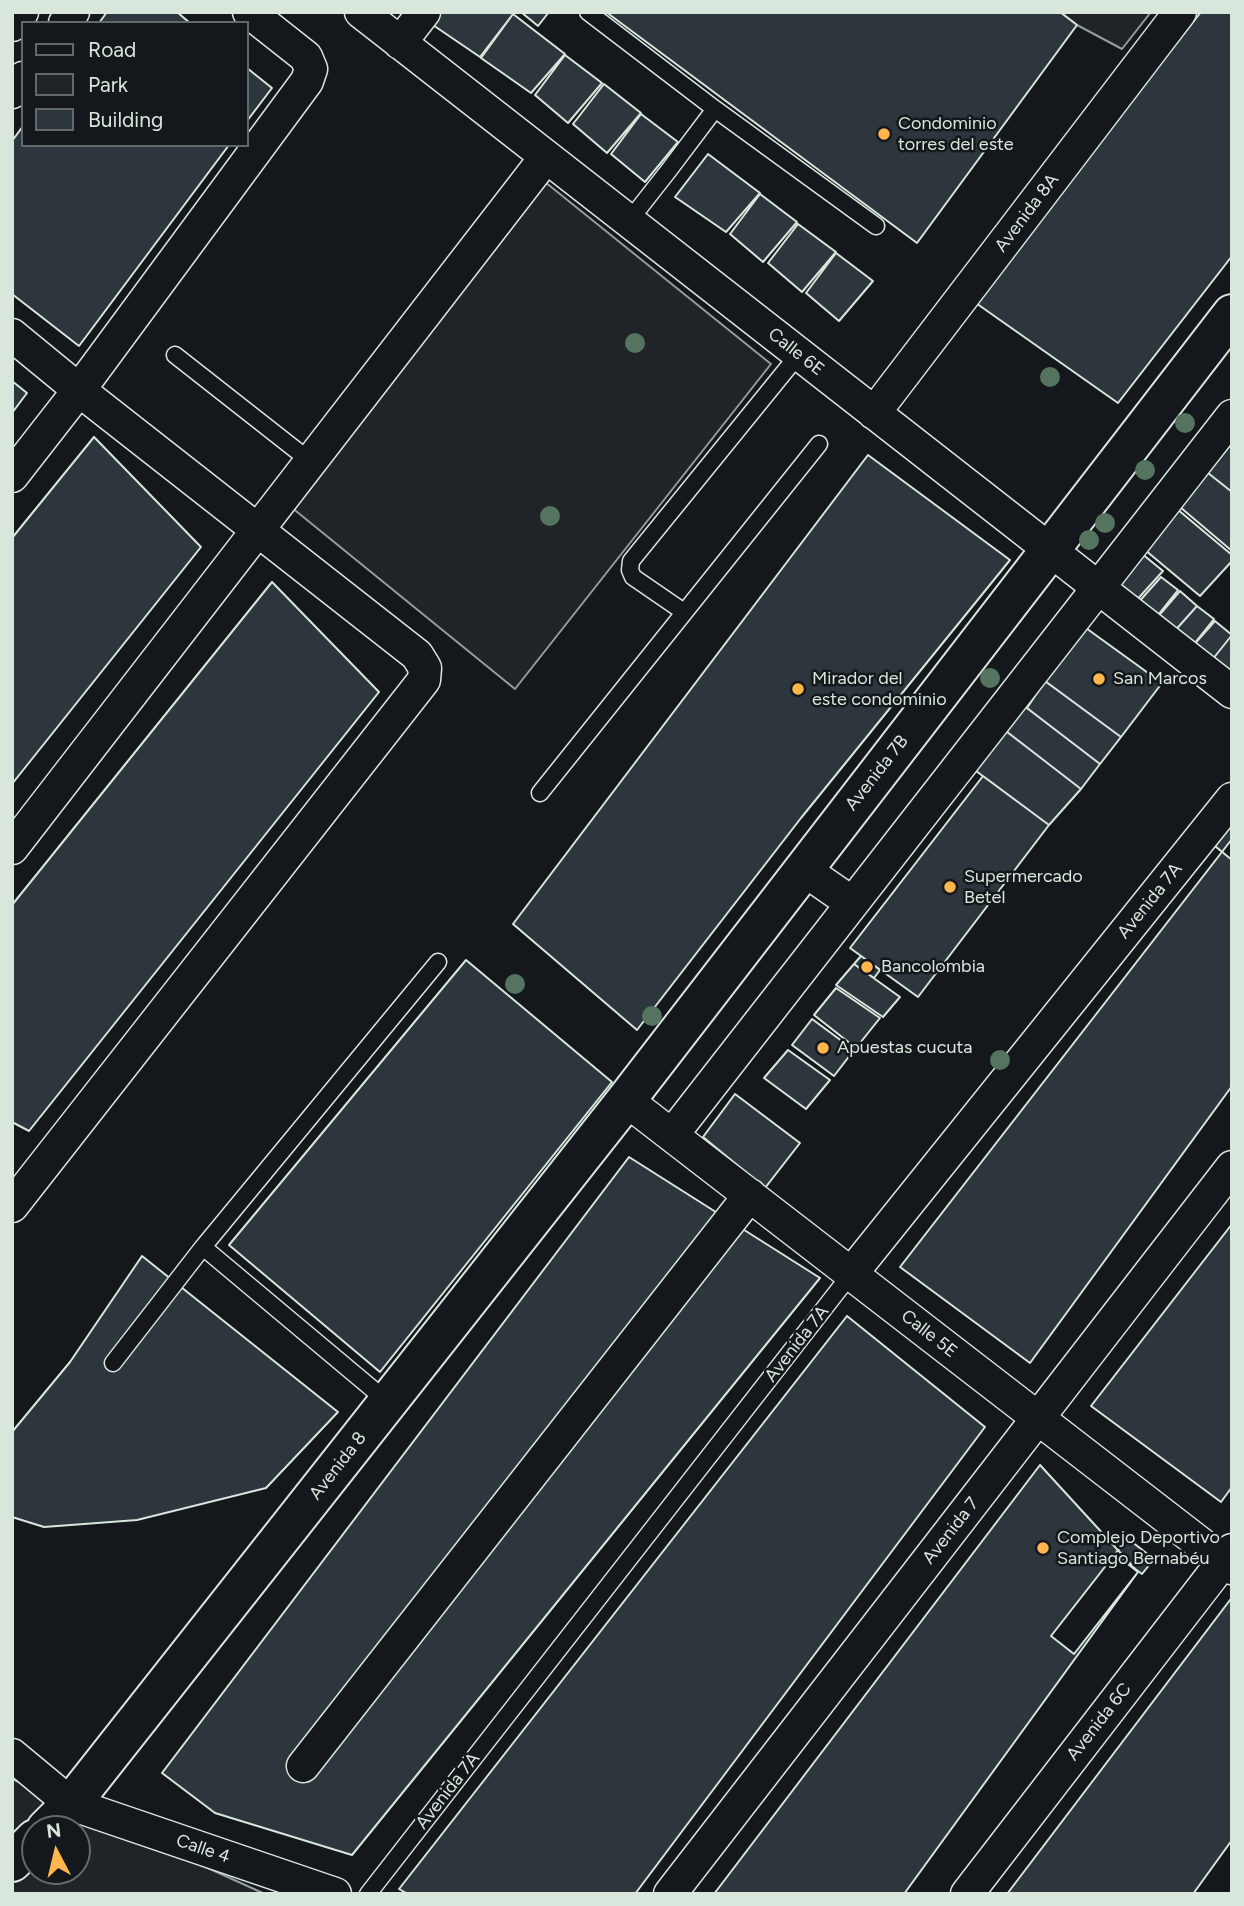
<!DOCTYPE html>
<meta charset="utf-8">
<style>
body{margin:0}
#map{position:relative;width:1244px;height:1906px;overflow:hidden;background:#14181c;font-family:Figtree,sans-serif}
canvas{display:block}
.frame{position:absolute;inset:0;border:14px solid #d8e6dc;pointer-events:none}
.legend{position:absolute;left:21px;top:21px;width:228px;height:126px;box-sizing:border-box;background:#14181c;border:2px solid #626a69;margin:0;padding:9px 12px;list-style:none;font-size:21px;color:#d8e6dc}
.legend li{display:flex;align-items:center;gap:14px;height:35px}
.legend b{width:35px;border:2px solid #626a69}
.north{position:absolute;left:21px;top:1815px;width:70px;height:70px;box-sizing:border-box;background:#14181c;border:2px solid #626a69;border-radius:50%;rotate:353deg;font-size:19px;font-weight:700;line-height:28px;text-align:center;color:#d8e6dc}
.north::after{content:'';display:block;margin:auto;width:24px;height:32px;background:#ffb74d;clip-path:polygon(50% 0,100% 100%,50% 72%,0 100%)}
</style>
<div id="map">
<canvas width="1244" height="1906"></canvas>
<div class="frame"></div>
<ul class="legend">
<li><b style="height:9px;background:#14181c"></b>Road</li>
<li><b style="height:19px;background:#202428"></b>Park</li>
<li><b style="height:19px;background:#2c363c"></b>Building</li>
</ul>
<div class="north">N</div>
</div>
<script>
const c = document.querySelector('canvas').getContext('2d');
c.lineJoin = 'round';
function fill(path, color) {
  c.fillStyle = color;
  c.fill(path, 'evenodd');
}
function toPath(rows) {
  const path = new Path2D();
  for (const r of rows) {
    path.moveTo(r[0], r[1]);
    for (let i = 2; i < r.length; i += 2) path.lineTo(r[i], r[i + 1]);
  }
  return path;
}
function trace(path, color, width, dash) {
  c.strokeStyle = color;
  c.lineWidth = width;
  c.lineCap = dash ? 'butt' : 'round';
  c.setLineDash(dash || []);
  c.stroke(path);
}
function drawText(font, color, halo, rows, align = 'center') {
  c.font = font + ' Figtree,sans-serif';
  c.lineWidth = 5;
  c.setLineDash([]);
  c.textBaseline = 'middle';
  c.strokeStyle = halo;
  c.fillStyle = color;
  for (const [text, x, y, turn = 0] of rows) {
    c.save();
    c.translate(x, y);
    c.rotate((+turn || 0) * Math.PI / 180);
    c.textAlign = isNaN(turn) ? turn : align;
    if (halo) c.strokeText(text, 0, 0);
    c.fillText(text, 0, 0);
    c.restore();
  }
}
const green = toPath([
 [1060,12,1151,12,1122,49,1077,25,1060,12],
 [545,182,771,364,515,689,291,507,545,182],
 [12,1779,265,1894,12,1894,12,1779],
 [35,1829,77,1829,77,1871,35,1871,35,1829]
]);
const building = toPath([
 [107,12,177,12,190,23,99,23,107,12],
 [437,12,510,12,513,14,480,57,430,23,437,12],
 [521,12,549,12,538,26,521,12],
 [606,12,1060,12,1077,25,917,243,606,12],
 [1201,12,1232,12,1232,256,1118,403,973,301,1201,12],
 [513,14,565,54,531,93,481,58,513,14],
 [565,55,602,83,568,123,535,95,565,55],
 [247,68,272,88,247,121,247,68],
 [604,84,641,113,607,153,573,124,604,84],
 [641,114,678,142,645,182,611,154,641,114],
 [23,126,23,145,229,145,79,346,12,294,12,141,23,126],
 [708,154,760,193,726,232,675,197,708,154],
 [760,194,797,222,763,262,730,234,760,194],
 [798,224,836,252,802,292,768,263,798,224],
 [836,253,873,281,839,321,806,293,836,253],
 [12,381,27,393,12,413,12,381],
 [94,437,201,547,12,784,12,538,94,437],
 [1232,443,1232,492,1208,473,1232,443],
 [868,455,1010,560,801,818,637,1030,513,924,868,455],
 [1208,473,1232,492,1232,551,1180,507,1208,473],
 [1177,509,1232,555,1232,561,1200,596,1145,550,1177,509],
 [1141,553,1163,571,1134,603,1113,587,1141,553],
 [1161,577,1178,590,1154,620,1136,605,1161,577],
 [272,582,379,692,29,1131,12,1122,12,905,272,582],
 [1180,591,1197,606,1172,634,1155,620,1180,591],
 [1197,606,1214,619,1190,649,1172,634,1197,606],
 [1215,621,1232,635,1208,665,1190,649,1215,621],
 [1079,623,1162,683,1121,737,1038,676,1079,623],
 [1232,635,1232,683,1208,665,1232,635],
 [1045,681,1121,737,1100,764,1027,708,1045,681],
 [1019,702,1100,764,1081,789,998,725,1019,702],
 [1002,728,1081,789,1049,825,972,768,1002,728],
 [983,776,1049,825,918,997,850,948,983,776],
 [1232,813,1232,860,1210,842,1232,813],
 [1232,839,1232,1086,1030,1363,900,1267,1232,839],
 [861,956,880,970,874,978,854,964,861,956],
 [466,960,612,1082,380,1372,229,1245,466,960],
 [854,964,900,997,883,1017,836,985,854,964],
 [836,988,880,1018,856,1048,814,1015,836,988],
 [812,1019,854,1050,834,1076,792,1045,812,1019],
 [788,1050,830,1080,806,1109,764,1078,788,1050],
 [735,1094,800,1143,765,1188,703,1137,735,1094],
 [629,1157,820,1278,352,1855,215,1813,162,1773,629,1157],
 [1232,1224,1232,1487,1221,1502,1091,1406,1232,1224],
 [142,1256,338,1412,266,1488,137,1520,44,1527,12,1517,12,1432,70,1362,142,1256],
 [847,1316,985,1427,635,1894,408,1894,399,1889,847,1316],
 [1040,1465,1138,1572,904,1894,714,1894,1040,1465],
 [1127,1538,1154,1559,1142,1574,1115,1554,1127,1538],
 [1115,1554,1138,1572,1074,1654,1051,1636,1115,1554],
 [1230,1600,1232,1602,1232,1840,1193,1894,1007,1894,1230,1600]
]);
const service = toPath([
 [588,12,715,109,876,226],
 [629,221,669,170,715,109],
 [175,355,310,461],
 [684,612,633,577,630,570,631,561,799,354],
 [540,793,819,444],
 [203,1247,388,1402],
 [113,1363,203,1247,438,962],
 [368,1894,851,1274]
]);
const minor = toPath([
 [361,12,1232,692],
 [65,23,73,12],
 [12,25,22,12],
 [400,43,424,12],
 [12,92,23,78],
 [12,335,79,390,417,655,425,668,424,680,12,1206],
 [874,413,1180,12],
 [12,476,79,390,307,81,311,69,306,57,249,12],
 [12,848,546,157],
 [803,869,852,903],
 [626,1100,1232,1568],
 [672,1135,1232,416],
 [851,1274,1232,799],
 [12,1755,71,1804,335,1894],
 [303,1766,750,1195],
 [670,1894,1232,1167],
 [967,1894,1232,1550]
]);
const tertiary = toPath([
 [46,1829,71,1804,626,1100,1232,314],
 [12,1862,35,1839]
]);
const trees = [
 [635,343],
 [1050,377],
 [1185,423],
 [1145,470],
 [550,516],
 [1105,523],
 [1089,540],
 [990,678],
 [515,984],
 [652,1016],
 [1000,1060]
];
const markers = [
 [884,134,7,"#ffb74d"],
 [1099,679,7,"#ffb74d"],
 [798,689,7,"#ffb74d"],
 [950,887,7,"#ffb74d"],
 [867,967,7,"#ffb74d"],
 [823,1048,7,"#ffb74d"],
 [1043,1548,7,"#ffb74d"]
];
const poiNames = [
 ["Condominio",898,124],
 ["torres del este",898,145],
 ["Mirador del",812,679],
 ["este condominio",812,700],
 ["San Marcos",1113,679],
 ["Supermercado",964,877],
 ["Betel",964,898],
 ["Bancolombia",881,967],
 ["Apuestas cucuta",837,1048],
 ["Complejo Deportivo",1057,1538],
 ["Santiago Bernabéu",1057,1559]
];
const streetNames = [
 ["Avenida 8A",1027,213,-53],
 ["Calle 6E",796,352,38],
 ["Avenida 7B",877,773,-52],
 ["Avenida 7A",1150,901,-51],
 ["Calle 5E",929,1334,38],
 ["Avenida 7A",797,1344,-52],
 ["Avenida 8",338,1466,-52],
 ["Avenida 7",951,1531,-52],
 ["Avenida 6C",1099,1722,-52],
 ["Avenida 7A",448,1791,-52],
 ["Calle 4",203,1849,19]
];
fill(green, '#202428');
trace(green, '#939e99', 2);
fill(building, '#2c363c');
trace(building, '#d8e6dc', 2);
trace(service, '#d8e6dc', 19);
trace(minor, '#d8e6dc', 35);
trace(tertiary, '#d8e6dc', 42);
trace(service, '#14181c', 16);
trace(minor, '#14181c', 32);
trace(tertiary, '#14181c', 38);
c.fillStyle = '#55745f';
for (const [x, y] of trees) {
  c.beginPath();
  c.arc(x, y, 10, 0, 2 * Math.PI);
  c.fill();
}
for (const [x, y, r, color] of markers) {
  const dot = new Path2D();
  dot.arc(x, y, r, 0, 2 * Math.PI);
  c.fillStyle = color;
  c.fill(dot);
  trace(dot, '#14181c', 2.5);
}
drawText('18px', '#d8e6dc', '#14181c', poiNames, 'left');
drawText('18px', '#d8e6dc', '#14181c', streetNames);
</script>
